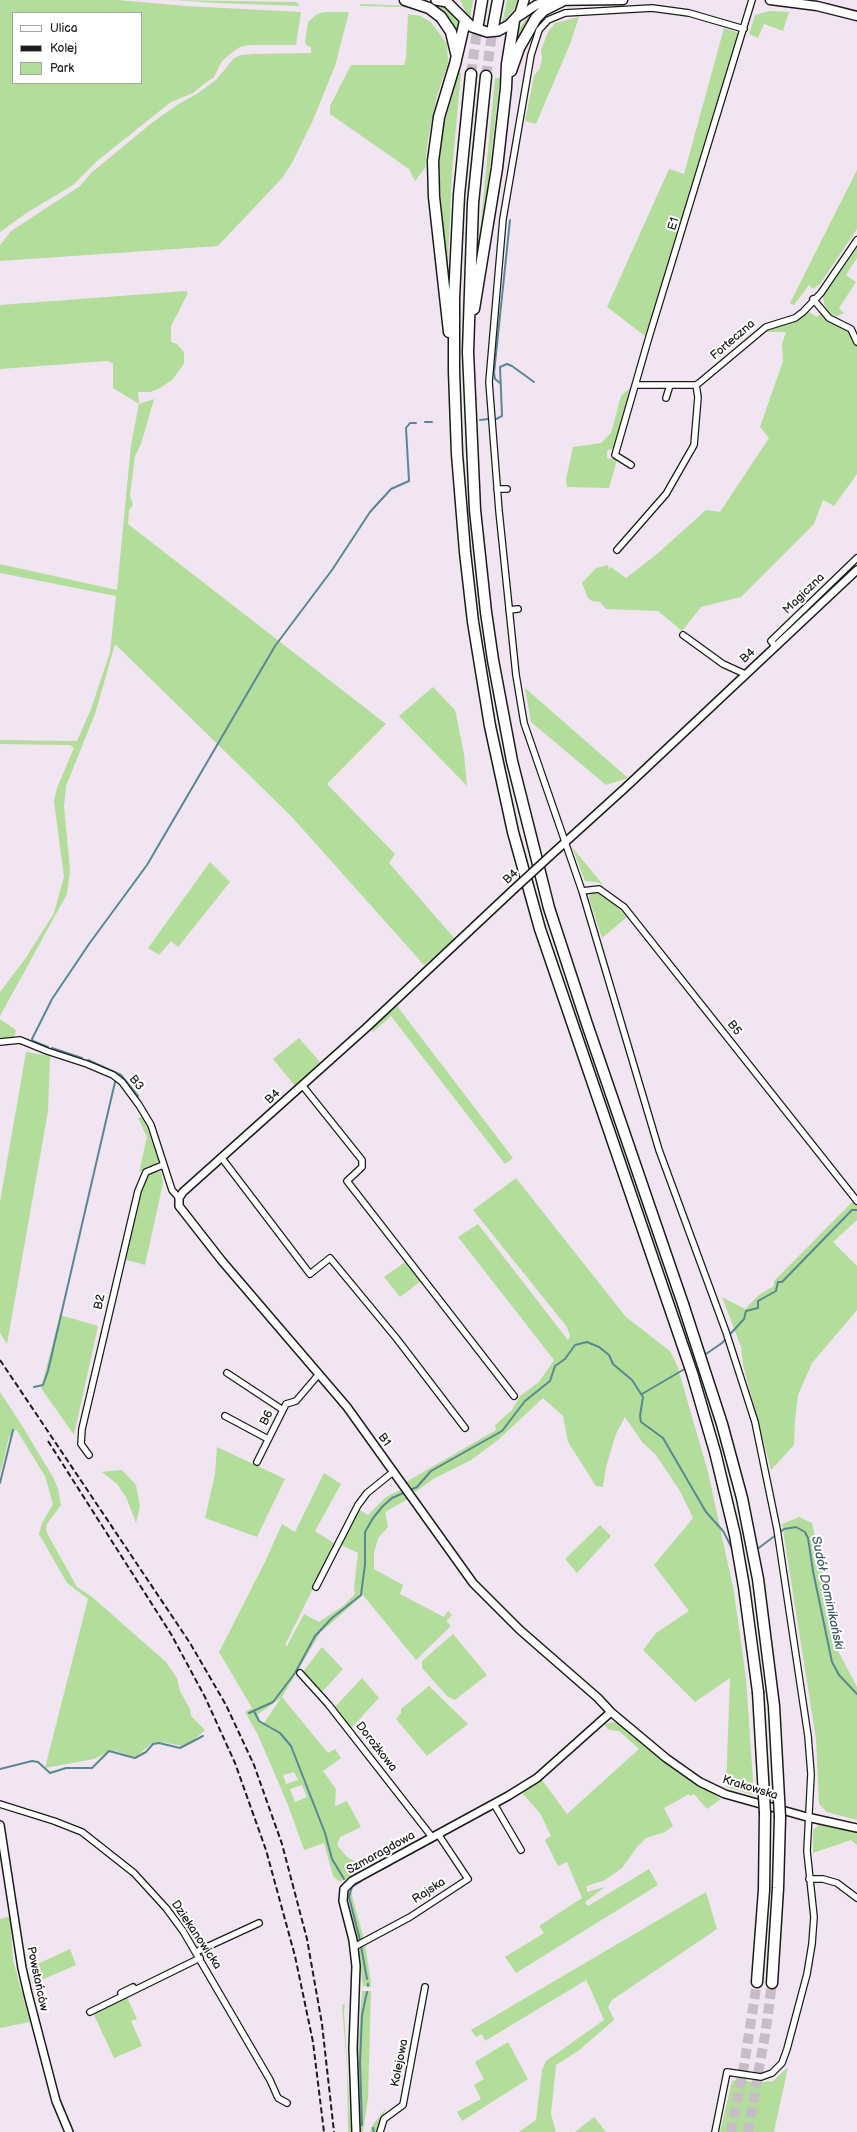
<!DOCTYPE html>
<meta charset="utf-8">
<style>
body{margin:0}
#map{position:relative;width:857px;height:2132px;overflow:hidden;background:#f1e5f1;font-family:"Balsamiq Sans",sans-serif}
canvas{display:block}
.legend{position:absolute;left:12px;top:12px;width:130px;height:72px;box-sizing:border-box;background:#fff;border:1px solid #a4a4a4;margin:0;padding:5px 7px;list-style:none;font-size:12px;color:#1c1c1c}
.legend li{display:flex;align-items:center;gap:8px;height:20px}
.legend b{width:20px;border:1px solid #a4a4a4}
</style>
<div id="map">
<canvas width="857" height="2132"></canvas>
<ul class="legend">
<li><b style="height:5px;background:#fff"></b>Ulica</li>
<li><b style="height:5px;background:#1c1c1c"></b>Kolej</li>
<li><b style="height:11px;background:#b3dd9a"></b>Park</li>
</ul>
</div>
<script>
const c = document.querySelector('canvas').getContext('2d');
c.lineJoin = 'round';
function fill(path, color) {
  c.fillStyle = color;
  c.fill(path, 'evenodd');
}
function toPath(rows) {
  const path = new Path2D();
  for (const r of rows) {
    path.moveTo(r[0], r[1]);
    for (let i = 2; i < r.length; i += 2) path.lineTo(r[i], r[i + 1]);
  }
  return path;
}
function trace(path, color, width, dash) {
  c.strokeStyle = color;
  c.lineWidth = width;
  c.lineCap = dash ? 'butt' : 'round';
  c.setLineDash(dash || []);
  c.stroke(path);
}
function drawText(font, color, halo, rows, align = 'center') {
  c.font = font + ' "Balsamiq Sans",sans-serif';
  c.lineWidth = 4;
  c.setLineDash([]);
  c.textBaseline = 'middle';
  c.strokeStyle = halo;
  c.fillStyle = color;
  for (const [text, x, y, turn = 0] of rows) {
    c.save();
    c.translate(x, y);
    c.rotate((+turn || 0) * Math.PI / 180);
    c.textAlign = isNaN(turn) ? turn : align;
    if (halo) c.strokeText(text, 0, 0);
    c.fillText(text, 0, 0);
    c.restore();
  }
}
const green = toPath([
 [0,0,118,0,186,6,301,12,296,45,250,45,240,47,234,51,222,61,214,77,205,83,193,93,171,102,97,161,73,185,28,212,0,232],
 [13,13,141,13,141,83,13,83],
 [172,0,296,2,300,6,217,3],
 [460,0,473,0,470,19,467,15],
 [507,0,518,0,515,8,502,24],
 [425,3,442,4,454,13,458,23,458,33,455,33],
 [360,4,413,6,433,15,447,32,447,35,433,18,420,10,403,7,360,6],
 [544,4,517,43,514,42,517,31,531,13],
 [769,11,789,12,783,31,764,24,758,38,749,34,755,15],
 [325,12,349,12,335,66,313,120,292,163,283,177,218,246,0,261,0,245,11,231,80,186,91,173,153,122,177,105,197,94,216,80,234,58,241,55,254,54,311,53,311,47,307,46,305,41,308,22,317,14],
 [408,14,420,16,431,22,447,44,448,63,437,96,428,139,425,168,415,181,409,169,330,114,330,106,351,65,404,65,406,58],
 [579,17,570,44,536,124,525,121,534,76,540,68,542,58,541,50,548,32,555,23],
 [724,28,739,33,697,179,645,336,607,307,669,169,684,174],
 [459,72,461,73,452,172,447,285,439,166,441,136],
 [495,78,500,78,484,219,478,252],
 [857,170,857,229,820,284,813,289,809,285,794,305,790,303],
 [857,245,857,258,846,275,856,282,839,308,844,313,837,316,830,314,824,304,823,295],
 [186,291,188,293,171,326,171,342,177,344,184,352,184,364,172,380,160,388,151,392,138,392,139,404,154,399,141,444,135,456,130,495,133,505,129,510,128,524,386,724,327,784,395,854,389,863,455,939,424,965,291,816,115,644,95,714,66,786,64,806,70,870,67,894,0,1016,0,992,25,959,54,913,64,877,54,801,57,788,74,748,70,745,0,744,0,740,77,741,91,709,110,652,116,596,0,573,0,564,117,590,131,445,139,404,113,388,113,363,107,361,0,369,0,305],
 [806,310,817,317,821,313,828,321,848,329,857,346,857,474,834,506,823,500,814,524,741,597,701,607,682,631,658,611,606,609,600,602,592,601,588,598,582,583,596,568,608,565,609,570,611,567,626,578,657,554,706,510,720,512,769,438,760,427,783,361,782,344,786,332,763,332,769,328,790,323,799,319],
 [630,388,615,447,607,451,607,458,617,460,609,488,567,487,566,479,573,447,601,443,611,433,621,396],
 [433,687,455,710,464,754,467,786,399,716],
 [525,688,628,778,606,785,531,722],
 [572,847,604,886,597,882,585,881],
 [210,862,230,882,178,947,171,941,159,955,148,948],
 [594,893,601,894,610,900,627,917,602,938,589,898,590,894],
 [397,1006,513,1158,505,1164,391,1016,373,1032,370,1028],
 [0,1019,16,1030,14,1037,0,1038],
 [299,1038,320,1062,295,1086,273,1059],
 [26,1052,50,1056,48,1111,7,1344,0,1333,0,1202],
 [143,1117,159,1160,154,1165,148,1166,139,1172,147,1137,138,1118],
 [154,1171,161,1172,163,1183,145,1265,123,1259,140,1191,147,1175],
 [516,1178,626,1317,670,1351,677,1365,708,1472,734,1592,746,1678,754,1795,726,1787,730,1678,695,1702,643,1650,656,1633,689,1611,654,1565,693,1518,680,1491,656,1455,643,1443,625,1417,616,1434,606,1467,603,1487,596,1486,568,1442,563,1416,543,1398,498,1440,471,1460,435,1478,415,1492,406,1482,496,1430,495,1425,512,1410,520,1396,539,1382,554,1360,458,1237,478,1224,568,1340,570,1336,567,1327,473,1210],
 [853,1201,857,1204,857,1220,833,1242,857,1266,857,1310,812,1363,798,1395,795,1421,794,1445,771,1470,743,1365,741,1347,722,1297,745,1309,759,1295,774,1286,774,1281],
 [405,1262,421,1281,400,1297,384,1277],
 [60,1315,98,1326,74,1435,41,1388],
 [0,1392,21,1424,54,1479,58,1489,61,1505,47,1524,46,1530,48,1535,77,1587,91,1596,166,1662,177,1678,180,1691,190,1709,191,1716,205,1730,195,1739,183,1746,161,1742,152,1743,137,1756,131,1756,116,1751,106,1753,94,1759,45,1768,88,1599,67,1583,39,1534,42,1523,53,1504,45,1476,16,1429,9,1437,0,1475],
 [217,1447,285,1479,257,1537,205,1518,215,1474],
 [122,1470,136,1485,140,1506,136,1523,126,1497,117,1484,102,1472],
 [324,1473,341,1484,315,1531,335,1544,285,1645,287,1646,304,1614,319,1622,343,1606,355,1594,354,1588,358,1553,339,1544,358,1509,368,1515,386,1497,402,1489,408,1499,385,1512,388,1527,378,1538,374,1553,374,1569,403,1585,400,1594,444,1617,448,1611,452,1615,446,1621,451,1626,416,1660,363,1595,320,1633,282,1697,328,1753,335,1749,341,1758,323,1771,336,1789,335,1806,347,1801,361,1827,340,1837,337,1845,347,1857,365,1867,340,1882,333,1876,324,1843,304,1850,288,1805,258,1735,245,1712,252,1708,219,1652,265,1562,282,1524,295,1532],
 [281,1698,264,1723,261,1722,257,1715],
 [294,1772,298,1780,286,1784,283,1775],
 [302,1785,307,1797,295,1802,290,1789],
 [799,1517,812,1523,838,1651,857,1687,857,1820,827,1812,819,1804,816,1739,782,1524],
 [600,1525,611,1536,577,1573,565,1559],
 [453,1634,487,1675,455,1700,448,1697,422,1668,422,1661],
 [322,1647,343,1669,322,1692,303,1672],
 [362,1678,379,1698,351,1728,334,1708],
 [429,1686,468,1724,427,1756,396,1719,401,1713,401,1709],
 [613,1722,622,1725,671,1766,721,1799,707,1809,694,1794,690,1796,689,1794,664,1808,673,1826,665,1832,646,1838,637,1847,622,1868,605,1880,587,1886,587,1892,605,1887,585,1902,588,1906,649,1869,658,1885,516,1973,505,1957,544,1933,539,1926,582,1898,567,1862,558,1866,545,1840,551,1836,540,1813,522,1793,542,1780,567,1814,639,1749,619,1731,609,1730,604,1724],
 [819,1825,857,1832,857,1845,851,1840,813,1853,813,1830],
 [349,1892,351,1892,364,1939,358,1941,349,1902],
 [706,1892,717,1929,612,2000,608,2007,614,2020,578,2051,556,2065,551,2114,556,2132,519,2132,536,2120,542,2070,546,2061,604,2020,591,1990,586,1980,485,2041,482,2034,476,2037,471,2030],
 [10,1916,13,1960,30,2022,0,2028,0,1919],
 [365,1944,371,1983,371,1987,363,1986,358,1948],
 [70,1949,76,1965,32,1984,31,1967],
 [362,1991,371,1991,368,2099,363,2132,360,2132,358,2050],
 [127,1997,137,2019,131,2021,142,2046,114,2058,93,2013],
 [345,2004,344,2011,351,2132,348,2132,347,2068,342,2005],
 [508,2042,528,2079,462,2121,457,2112,481,2099,474,2085,484,2079,475,2062],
 [788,2067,774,2132,720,2132,732,2081,739,2079,754,2083,773,2081],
 [386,2108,377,2132,370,2132,372,2126],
 [594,2117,606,2132,575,2132]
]);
const stream = toPath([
 [500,383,495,379,494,373,510,220],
 [496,419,502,416,500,367,507,364,512,366,534,382],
 [480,420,488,419],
 [425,422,432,422],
 [48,1047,33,1041,32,1039,52,999,89,944,147,865,275,646,332,570,370,512,391,489,409,481,406,428,410,423,416,423],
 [52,1048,82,1058],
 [88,1060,121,1075,138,1096],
 [703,1356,722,1343,744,1319,746,1311,758,1308,758,1301,776,1291,778,1282,782,1282,852,1210,857,1210],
 [34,1387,43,1385,48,1371,115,1082],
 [642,1394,688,1367],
 [0,1483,13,1430],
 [756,1550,784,1529,796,1527,805,1532,808,1538,813,1571,832,1662,839,1675,857,1694],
 [254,1711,259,1721,280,1733,291,1746,325,1833,332,1859,344,1879],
 [249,1713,273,1702,295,1673,315,1636,332,1618,361,1595,365,1564,365,1532,373,1518,383,1506,392,1498,417,1487,431,1471,502,1431,525,1401,550,1381,555,1366,565,1359,575,1345,587,1342,599,1347,609,1355,613,1364,632,1380,643,1397,640,1416,641,1422,663,1438,706,1512,723,1531,733,1550],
 [0,1769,32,1761,38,1762,50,1773,66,1768,92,1768,109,1751,135,1758,146,1752,153,1744,159,1743,180,1748,203,1736],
 [429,1844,438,1839],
 [417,1850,425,1846],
 [396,1861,414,1852],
 [378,1871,390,1865],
 [367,1877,374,1873],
 [360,1940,349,1897,352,1887,361,1881],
 [361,1946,367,1979],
 [368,1986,368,1984],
 [362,2125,360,2062,362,2015,367,1992],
 [373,2128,374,2132]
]);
const motorwayTunnel = toPath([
 [471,74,478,24],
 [486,76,493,27],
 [731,2132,744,2066,757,1982],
 [748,2132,766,2029,772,1983]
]);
const minor = toPath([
 [813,299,829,318,851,329,857,342],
 [636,385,696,385,699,383,766,327,795,318,803,312,821,293,857,240],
 [666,398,670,385],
 [631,465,615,455,649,337,752,0],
 [497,489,507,489],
 [617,550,666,494,694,445,698,397,696,385],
 [509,610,518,609],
 [683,635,723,664,745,674],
 [775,646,771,641,857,558],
 [582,891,599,889,624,907,857,1201],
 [0,1042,20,1040,47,1051,87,1064,113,1075,122,1082,139,1105,151,1125,172,1190,179,1198],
 [302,1085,362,1160,362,1167,347,1181,514,1396],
 [221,1157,310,1274,330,1258,397,1339,465,1428],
 [227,1373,283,1410],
 [225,1416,268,1439],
 [89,1455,81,1444,82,1429,138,1191,146,1172,163,1165],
 [257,1462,286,1404,296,1401,319,1374],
 [316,1587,358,1505,367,1493,393,1472],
 [300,1673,328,1704,432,1837],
 [0,1804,54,1821,82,1832,134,1873,166,1908,183,1931,270,2080,278,2098,287,2103],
 [494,1804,521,1850],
 [809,1879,823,1879,837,1883,857,1898],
 [354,1947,410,1917,468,1879,438,1834],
 [196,1952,259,1923],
 [121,1993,133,1987],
 [90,2012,200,1958],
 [380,2132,384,2119,403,2105,425,1987],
 [715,2132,727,2072,761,2077,772,2073,782,2063,787,2049,807,1974,812,1944,814,1917,807,1851,811,1774,808,1736,777,1529,755,1422,726,1332,659,1150,582,891,524,723,516,675,499,511,489,382,503,219,531,55,539,30,548,20,565,13,652,8,689,13,744,29]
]);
const tertiary = toPath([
 [550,856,625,788,857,570],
 [513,890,366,1028,183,1192,179,1198,179,1206,222,1261,347,1407,473,1583,520,1630,598,1698,611,1712,666,1758,700,1782,725,1794,807,1817,857,1828],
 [0,1825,22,1968,28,1994,56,2101,69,2132],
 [356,2132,353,2048,356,1966,353,1940,343,1901,344,1889,352,1881,508,1796,537,1778,611,1712]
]);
const secondary = toPath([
 [770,0,817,6,857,16],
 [518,17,536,5,547,1,623,0]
]);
const primary = toPath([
 [436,0,447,2,472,27,487,32,498,31,509,25,520,13,524,0]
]);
const motorway = toPath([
 [405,0,429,8,441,17,451,32,456,53],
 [478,24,482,0],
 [493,27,498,0],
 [511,71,519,48,536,18,544,10,562,1],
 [471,74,459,195,454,298,454,371,457,454,465,552,473,622,490,726,513,832,540,929,692,1373,715,1452,735,1535,744,1587,758,1692],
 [486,76,473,203,468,352,475,510,486,612,493,660,512,761,549,908,587,1024,683,1304],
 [474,309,497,168,506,88,507,64,514,21],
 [449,332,434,197,433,161,439,117,455,64,465,21],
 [757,1982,764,1890,765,1813],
 [772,1983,778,1888,780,1817]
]);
const rail = toPath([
 [0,1360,190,1643,226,1705,254,1765,282,1844,307,1939,322,2024,334,2132],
 [48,1441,171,1634,205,1697,235,1763,266,1850,295,1956,313,2042,324,2132]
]);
const tertiaryBridge = toPath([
 [513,890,550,856]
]);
const motorwayBridge = toPath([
 [683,1304,722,1424,742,1498,758,1579,774,1706,780,1817],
 [758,1692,765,1813]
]);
const streetNames = [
 ["E1",674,224,-73],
 ["Forteczna",733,340,-41],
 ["Magiczna",804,594,-44],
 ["B4",748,656,-43],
 ["B4",511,877,-43],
 ["B5",734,1028,52],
 ["B3",136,1083,51],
 ["B4",273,1097,-43],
 ["B2",100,1302,-77],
 ["B6",267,1418,-63],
 ["B1",384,1440,54],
 ["Dorożkowa",376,1747,52],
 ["Krakowska",750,1788,17],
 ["Szmaragdowa",381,1853,-29],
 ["Rajska",429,1891,-33],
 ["Dziekanowicka",196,1935,56],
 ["Powstańców",37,1979,78],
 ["Kolejowa",400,2063,-79]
];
const waterNames = [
 ["Sudół Dominikański",827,1593,78]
];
fill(green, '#b3dd9a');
trace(stream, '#598892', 2);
trace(motorwayTunnel, '#c6bdc6', 10, [10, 5]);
trace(minor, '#1c1c1c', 8);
trace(tertiary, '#1c1c1c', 10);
trace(secondary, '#1c1c1c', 11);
trace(primary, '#1c1c1c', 12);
trace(motorway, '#1c1c1c', 13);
trace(minor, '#fff', 5.5);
trace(tertiary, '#fff', 7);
trace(secondary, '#fff', 8);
trace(primary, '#fff', 9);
trace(motorway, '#fff', 10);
trace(rail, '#1c1c1c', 2, [6, 3]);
trace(tertiaryBridge, '#1c1c1c', 10, []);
trace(motorwayBridge, '#1c1c1c', 13, []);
trace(tertiaryBridge, '#fff', 7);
trace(motorwayBridge, '#fff', 10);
drawText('12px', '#1c1c1c', '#fff', streetNames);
drawText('italic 13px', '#405b61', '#fff', waterNames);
</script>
